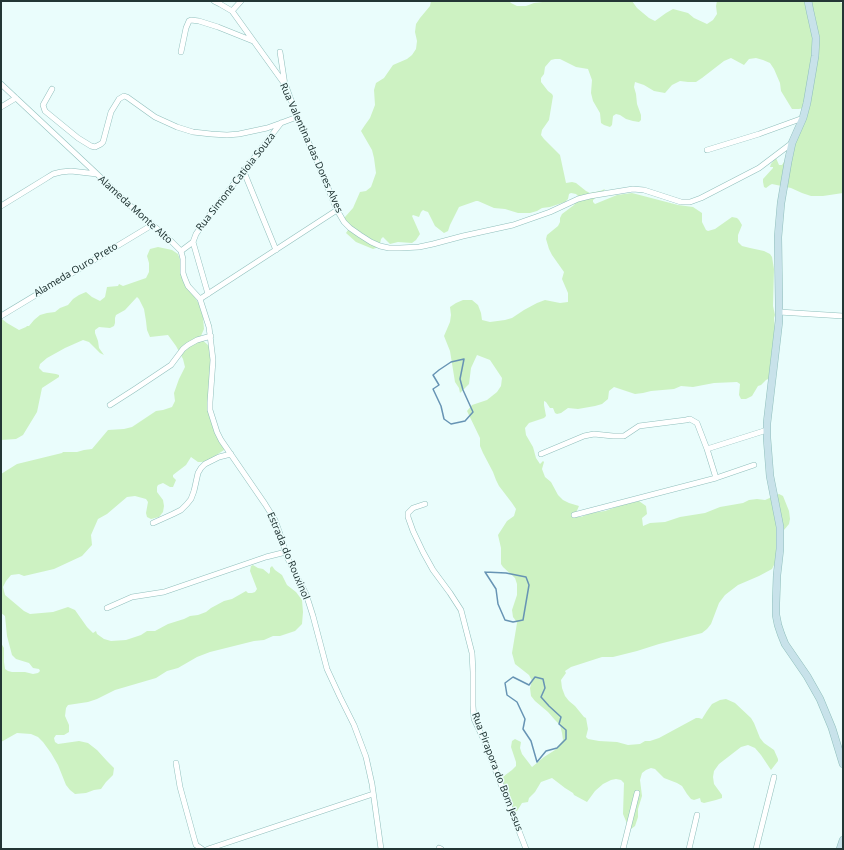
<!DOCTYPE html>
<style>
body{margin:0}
#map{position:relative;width:844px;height:850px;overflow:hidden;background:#eafdfc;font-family:"Noto Sans",sans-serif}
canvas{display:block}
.frame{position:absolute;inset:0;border:2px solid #233635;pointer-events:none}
</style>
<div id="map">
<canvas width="844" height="850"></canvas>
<div class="frame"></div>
</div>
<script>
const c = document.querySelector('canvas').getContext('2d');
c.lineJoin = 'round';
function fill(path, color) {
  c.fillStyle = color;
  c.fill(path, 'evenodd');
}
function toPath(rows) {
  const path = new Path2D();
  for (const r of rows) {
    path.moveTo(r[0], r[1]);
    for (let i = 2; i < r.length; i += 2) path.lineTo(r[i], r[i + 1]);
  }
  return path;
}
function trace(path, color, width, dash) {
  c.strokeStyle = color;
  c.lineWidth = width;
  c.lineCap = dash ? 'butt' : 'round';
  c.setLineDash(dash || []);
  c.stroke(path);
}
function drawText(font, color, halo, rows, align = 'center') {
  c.font = font + ' "Noto Sans",sans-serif';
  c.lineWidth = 3;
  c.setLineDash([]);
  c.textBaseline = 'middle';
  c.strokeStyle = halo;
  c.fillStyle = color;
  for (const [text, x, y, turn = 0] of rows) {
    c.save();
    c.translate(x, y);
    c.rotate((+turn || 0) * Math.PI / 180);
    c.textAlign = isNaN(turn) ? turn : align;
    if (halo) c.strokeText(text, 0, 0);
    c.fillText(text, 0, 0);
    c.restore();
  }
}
const green = toPath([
 [431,1,509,1,511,3,517,6,526,6,534,3,551,1,632,1,637,8,649,18,655,21,666,13,673,9,688,13,694,18,707,24,713,20,717,14,716,6,717,1,838,1,843,4,843,193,823,196,811,196,802,193,791,188,772,184,770,185,766,188,764,187,763,182,763,179,773,168,773,167,770,167,771,164,776,158,779,165,782,165,794,146,803,108,799,109,792,109,781,91,780,83,774,69,770,63,763,60,756,58,749,59,744,65,731,58,724,61,702,78,696,82,688,82,680,81,672,85,665,93,654,91,644,85,635,82,634,87,636,94,637,104,641,115,641,120,639,122,633,121,626,119,620,115,616,114,613,116,612,125,610,127,604,125,601,123,600,113,593,101,591,93,592,80,588,69,576,67,560,59,555,59,551,60,545,67,544,74,541,78,541,82,548,91,552,94,553,96,549,120,542,130,541,135,544,139,560,155,566,183,572,182,576,183,586,191,590,193,600,191,605,189,603,192,593,200,593,202,595,204,617,195,632,193,678,205,693,207,702,213,702,222,706,230,708,231,715,229,732,217,737,218,739,220,742,225,738,235,738,242,742,246,750,248,764,251,770,254,772,257,774,269,773,306,775,315,774,318,776,341,771,355,773,357,770,363,772,369,772,377,766,380,761,385,758,386,752,396,746,399,741,399,739,395,740,384,737,382,714,383,693,387,681,386,674,389,651,391,643,393,635,394,614,387,609,391,608,399,602,404,595,406,578,409,568,408,561,413,557,414,555,413,553,408,550,408,546,402,544,401,544,405,546,416,544,418,529,423,525,428,526,435,533,447,536,458,540,464,543,461,544,462,542,469,545,477,551,482,558,495,563,500,569,503,579,506,575,515,576,517,581,517,591,513,605,511,622,505,639,501,646,506,647,514,642,518,643,526,650,523,665,522,680,517,705,513,720,507,743,503,749,500,757,499,765,500,779,494,783,496,789,511,790,519,789,524,784,530,780,528,777,537,776,560,774,565,772,569,759,576,738,585,725,595,719,603,711,624,707,629,702,633,659,644,637,651,613,657,602,657,571,667,565,671,566,673,561,680,562,688,565,696,569,701,575,706,584,717,586,718,588,729,586,737,588,739,599,741,617,742,628,745,640,744,645,741,650,741,659,738,696,718,699,718,702,719,707,711,712,704,720,700,726,699,735,703,751,718,754,723,760,738,764,743,774,750,778,759,778,761,771,770,761,755,755,748,748,745,741,747,719,764,714,771,713,777,714,784,722,795,722,798,716,800,704,803,701,802,700,798,694,800,691,799,687,794,682,786,677,783,664,778,655,769,651,768,646,770,642,773,640,780,642,796,638,809,638,817,635,826,631,829,628,826,623,814,624,783,621,780,616,779,611,780,603,784,595,791,587,802,574,795,573,793,565,788,552,778,541,782,535,792,529,798,528,802,522,803,517,811,511,812,500,779,512,770,516,766,516,762,511,747,512,741,515,739,521,742,520,748,522,754,532,767,544,757,555,750,563,740,562,733,560,725,555,720,548,712,535,701,531,696,530,688,532,681,529,675,515,664,512,653,517,623,516,621,513,617,512,610,517,595,517,584,515,578,503,567,501,564,501,548,498,535,507,521,514,516,516,509,512,503,499,486,496,480,493,472,483,453,480,446,480,438,467,411,472,405,487,400,497,392,501,386,502,378,490,360,477,355,471,368,469,384,460,393,459,388,455,382,450,351,444,336,450,322,451,315,450,307,456,303,463,300,472,300,478,305,481,313,482,320,490,322,505,320,512,318,524,310,537,303,545,300,560,303,568,302,568,293,562,279,564,272,552,255,549,249,546,239,547,235,558,226,560,222,560,218,562,214,574,205,577,201,578,196,576,194,571,193,569,194,568,199,565,202,550,207,542,208,537,211,530,213,518,213,505,209,494,208,478,201,476,201,459,207,450,225,448,231,444,233,435,226,428,212,425,211,423,210,421,212,419,217,413,215,412,216,420,234,416,240,412,243,398,242,390,244,383,237,381,239,380,244,376,248,373,249,356,242,346,233,348,230,345,220,345,217,353,208,360,192,366,191,371,187,376,173,374,158,372,150,361,131,365,125,370,118,375,105,374,90,376,83,384,78,393,65,407,59,412,55,416,49,417,41,415,32,416,24,420,18,430,6],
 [158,247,172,250,178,254,191,291,199,304,203,317,204,329,200,338,208,345,211,350,212,355,210,407,224,445,224,450,209,460,202,462,198,462,191,457,186,465,173,475,173,477,176,480,173,487,170,487,163,483,158,485,157,487,157,492,163,500,164,506,163,512,159,517,151,519,147,517,146,513,148,502,146,499,135,496,127,497,107,514,98,519,91,535,92,545,82,556,54,569,24,576,19,574,11,575,6,581,3,587,5,595,24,611,30,614,53,612,68,607,75,610,87,627,93,633,96,631,97,634,104,639,111,641,126,640,141,635,147,631,155,631,168,624,184,619,190,616,198,615,206,612,211,608,224,601,232,599,246,591,248,593,252,593,255,592,257,589,250,571,251,566,253,565,258,568,263,569,269,574,270,572,270,568,272,566,275,570,282,575,287,585,296,592,302,600,303,612,302,624,295,631,280,636,273,636,264,640,254,641,210,652,197,657,178,668,167,671,156,678,115,690,97,699,88,702,68,705,66,708,65,716,69,725,69,732,64,735,56,735,54,738,55,742,58,744,79,741,88,743,97,750,107,761,114,768,113,775,106,782,101,789,94,790,86,793,75,794,70,790,66,785,58,765,51,753,43,742,38,737,31,734,17,733,1,742,1,643,4,648,4,662,5,669,8,671,12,672,25,672,33,674,38,673,40,671,39,669,33,668,29,663,16,659,12,655,7,636,5,616,1,613,1,474,17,464,62,453,63,452,77,452,84,450,92,449,108,430,124,429,132,427,156,411,163,410,172,407,175,401,174,393,179,379,185,367,183,359,176,346,168,335,150,337,147,330,146,321,144,309,139,299,137,297,125,310,116,315,115,318,115,323,114,326,110,328,99,327,95,330,95,333,98,341,99,348,104,355,100,353,89,342,83,340,65,348,47,358,40,364,39,368,43,372,56,374,59,375,59,377,42,388,37,412,23,435,16,439,1,440,1,320,2,319,7,323,19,330,26,327,27,326,29,326,34,320,40,315,47,313,55,312,60,308,68,305,73,299,79,295,86,292,92,297,100,301,105,297,107,287,118,286,119,284,123,286,146,278,149,272,149,263,147,256,150,249]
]);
const stream = toPath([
 [464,359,460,379,463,390,473,412,465,421,451,424,444,419,441,406,433,389,439,385,433,375,439,370,451,362,464,359],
 [485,572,506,573,526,577,529,585,523,620,513,622,505,620,498,604,496,589,485,572],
 [513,677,529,685,535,677,543,679,545,688,541,697,549,706,561,717,559,724,566,730,566,739,557,748,546,751,537,762,531,741,523,729,525,719,517,702,507,695,505,683,513,677]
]);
const street = toPath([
 [214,1,220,4,232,11,286,86,297,117,317,161,337,210,344,222,350,228,360,235,371,242,380,246,389,248,400,248,419,247,433,244,463,236,513,225,550,212,578,199,590,196,633,189,644,190,681,202,690,202,701,198,759,168,792,143],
 [232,11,241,1],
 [181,52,186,28,189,21,191,20,199,21,218,27,253,41],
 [280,52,285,85],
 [1,84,96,173],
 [52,89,43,105,45,111,78,138,91,146,95,147,101,144,103,142,111,112,119,99,124,96,127,97,155,117,177,127,193,132,211,134,227,135,239,134,267,128,281,123,297,117],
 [1,107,16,98],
 [707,150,759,134,803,118],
 [244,172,276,250],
 [1,206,45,179,53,174,61,172,71,171,97,174,127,203,170,240,181,251,183,259,183,273,185,279,188,286,200,299,209,327,213,360,210,402,210,410,217,432,221,440,265,504,275,520,280,534,287,557,306,594,313,616,327,669,340,697,354,725,366,757,372,784,381,849],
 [181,251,193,242],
 [208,294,193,242,196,234,208,217,281,123],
 [200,299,337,210],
 [779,312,843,316],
 [1,316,152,225],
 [110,405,135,389,171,365,183,349,188,345,197,340,211,336],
 [707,449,716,478,754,465],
 [541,454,584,436,594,434,613,436,624,436,639,426,686,420,690,419,697,423,707,449,767,430],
 [425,504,413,508,408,513,408,517,413,531,423,552,433,570,450,593,461,610,472,653,473,672,473,706,474,719,483,738,526,849],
 [574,515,716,478],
 [153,523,173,514,181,510,187,504,191,499,194,491,198,473,201,468,205,464,219,457,231,454],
 [107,608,132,597,164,592,266,557,286,552],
 [176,763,180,787,194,838,196,845,202,849],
 [439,848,441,849],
 [208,849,373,794],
 [623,849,637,793],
 [689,849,697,815],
 [756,849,774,777]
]);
const secondary = toPath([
 [808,1,810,11,816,38,815,56,807,103,803,118,792,143,788,162,781,203,778,237,779,302,779,321,767,423,767,438,770,476,780,527,780,549,777,575,776,603,776,615,778,625,781,634,785,644,807,676,820,699,832,728,843,764],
 [840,849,843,840]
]);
const streetNames = [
 ["Rua Valentina das Dores Alves",311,148,66],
 ["Rua Simone Catioia Souza",236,182,-52],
 ["Alameda Monte Alto",135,210,42],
 ["Alameda Ouro Preto",76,270,-31],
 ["Estrada do Rouxinol",288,556,67],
 ["Rua Pirapora do Bom Jesus",497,772,69]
];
fill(green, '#cdf2c2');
trace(stream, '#6794b4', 1.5);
trace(street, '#90bfbc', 6);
trace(secondary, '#90bfbc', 8);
trace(street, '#fff', 5);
trace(secondary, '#c8e2ea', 7);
drawText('10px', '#233635', '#eafdfc', streetNames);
</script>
